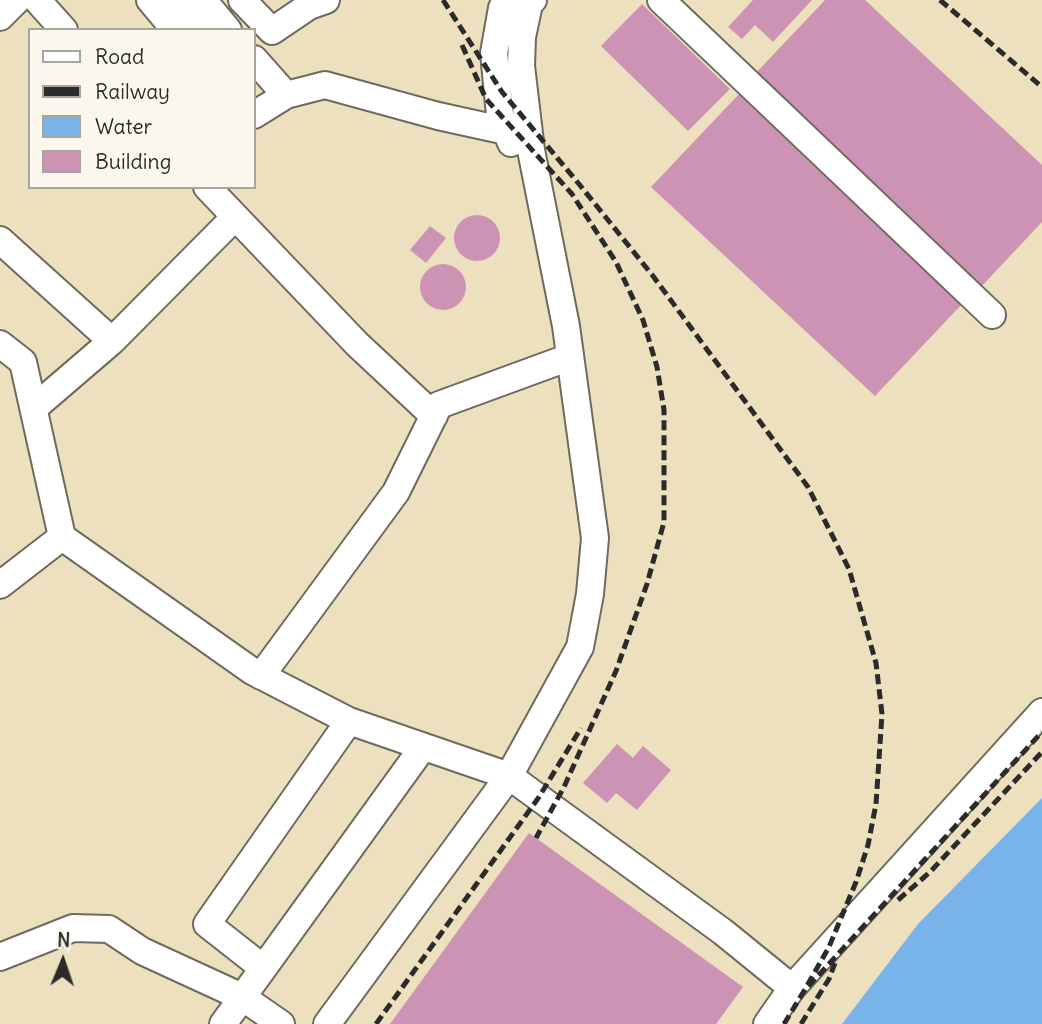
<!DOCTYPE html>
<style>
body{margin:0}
#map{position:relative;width:1042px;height:1024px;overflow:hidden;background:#ede0be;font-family:Delius,sans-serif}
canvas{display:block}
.legend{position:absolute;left:28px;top:28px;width:228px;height:161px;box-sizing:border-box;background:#fbf7ec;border:2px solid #a8a59f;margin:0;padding:9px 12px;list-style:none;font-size:21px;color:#2b2b2b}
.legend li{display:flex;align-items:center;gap:14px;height:35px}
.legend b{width:35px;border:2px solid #a8a59f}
.north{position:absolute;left:28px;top:926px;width:70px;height:70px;-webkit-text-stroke:5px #fbf7ec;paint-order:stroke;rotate:2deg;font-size:19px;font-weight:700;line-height:28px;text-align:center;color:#2b2b2b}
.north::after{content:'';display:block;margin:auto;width:24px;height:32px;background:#2b2b2b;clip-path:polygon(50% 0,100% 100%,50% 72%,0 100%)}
</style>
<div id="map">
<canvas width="1042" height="1024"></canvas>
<ul class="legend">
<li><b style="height:9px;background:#fff"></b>Road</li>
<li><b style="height:9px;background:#2b2b2b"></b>Railway</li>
<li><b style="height:19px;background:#78b3e9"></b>Water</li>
<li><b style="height:19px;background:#cc93b5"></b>Building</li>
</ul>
<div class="north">N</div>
</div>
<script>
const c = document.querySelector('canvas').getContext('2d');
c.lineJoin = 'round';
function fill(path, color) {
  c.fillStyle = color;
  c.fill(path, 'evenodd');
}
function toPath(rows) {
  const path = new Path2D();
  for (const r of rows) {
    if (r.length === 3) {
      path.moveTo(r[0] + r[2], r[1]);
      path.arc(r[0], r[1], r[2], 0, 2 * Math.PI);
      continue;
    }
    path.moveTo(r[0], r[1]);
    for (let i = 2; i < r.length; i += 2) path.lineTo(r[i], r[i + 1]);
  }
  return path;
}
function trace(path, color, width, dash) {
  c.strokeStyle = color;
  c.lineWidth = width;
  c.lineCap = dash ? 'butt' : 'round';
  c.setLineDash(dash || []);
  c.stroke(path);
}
const water = toPath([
 [1042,798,1042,1024,842,1024,918,924]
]);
const building = toPath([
 [753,0,812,0,773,42,755,25,742,39,728,27],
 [825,0,865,0,1042,165,1042,222,980,288,753,76],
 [642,4,730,89,688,131,601,46],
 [740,93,964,302,875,396,651,187],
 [477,238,23],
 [430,226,446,238,426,263,410,250],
 [443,287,23],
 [617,744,633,758,643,746,671,770,637,810,616,793,607,803,583,783],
 [529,833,743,987,716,1024,390,1024]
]);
const minor = toPath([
 [37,0,64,30],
 [150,0,175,30],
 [178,0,203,30],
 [203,0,228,30],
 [242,0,272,31,309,6,326,0],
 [507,0,502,8,494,53,500,115,511,143],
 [661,0,992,315],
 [0,17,17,0],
 [254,59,286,95],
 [254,115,286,95,325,85,438,116,529,136],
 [207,187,357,344,434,416],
 [0,240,112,341],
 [0,344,23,362,62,537,252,671,349,721,509,776,723,932,792,988,1042,712],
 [34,408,112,341,234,218],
 [0,585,62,537],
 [261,676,396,492,439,405,570,357],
 [0,957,73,928,109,929,142,951,242,997,281,1024],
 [263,968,207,924,349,721],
 [223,1024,423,747],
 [327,1024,509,776,580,647,590,594,595,538,566,326,531,150,521,66,522,37,529,4,533,0],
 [767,1024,792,988]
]);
const rail = toPath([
 [443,0,502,92,579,184,653,276,808,487,849,569,876,663,882,714,876,804,868,845,856,882,829,947,804,991],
 [940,0,1042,87],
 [462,45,486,99,572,194,616,262,643,320,657,367,664,410,664,522,647,584,616,671,564,787,536,838],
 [898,900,930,872,1042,752],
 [376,1024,539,797,581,728],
 [784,1024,804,991,1042,732],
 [801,1024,829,979,835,963]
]);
fill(water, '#78b3e9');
fill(building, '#cc93b5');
trace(minor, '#6f6a5e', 30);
trace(minor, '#fff', 26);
trace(rail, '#2b2b2b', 5, [10, 5]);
</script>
